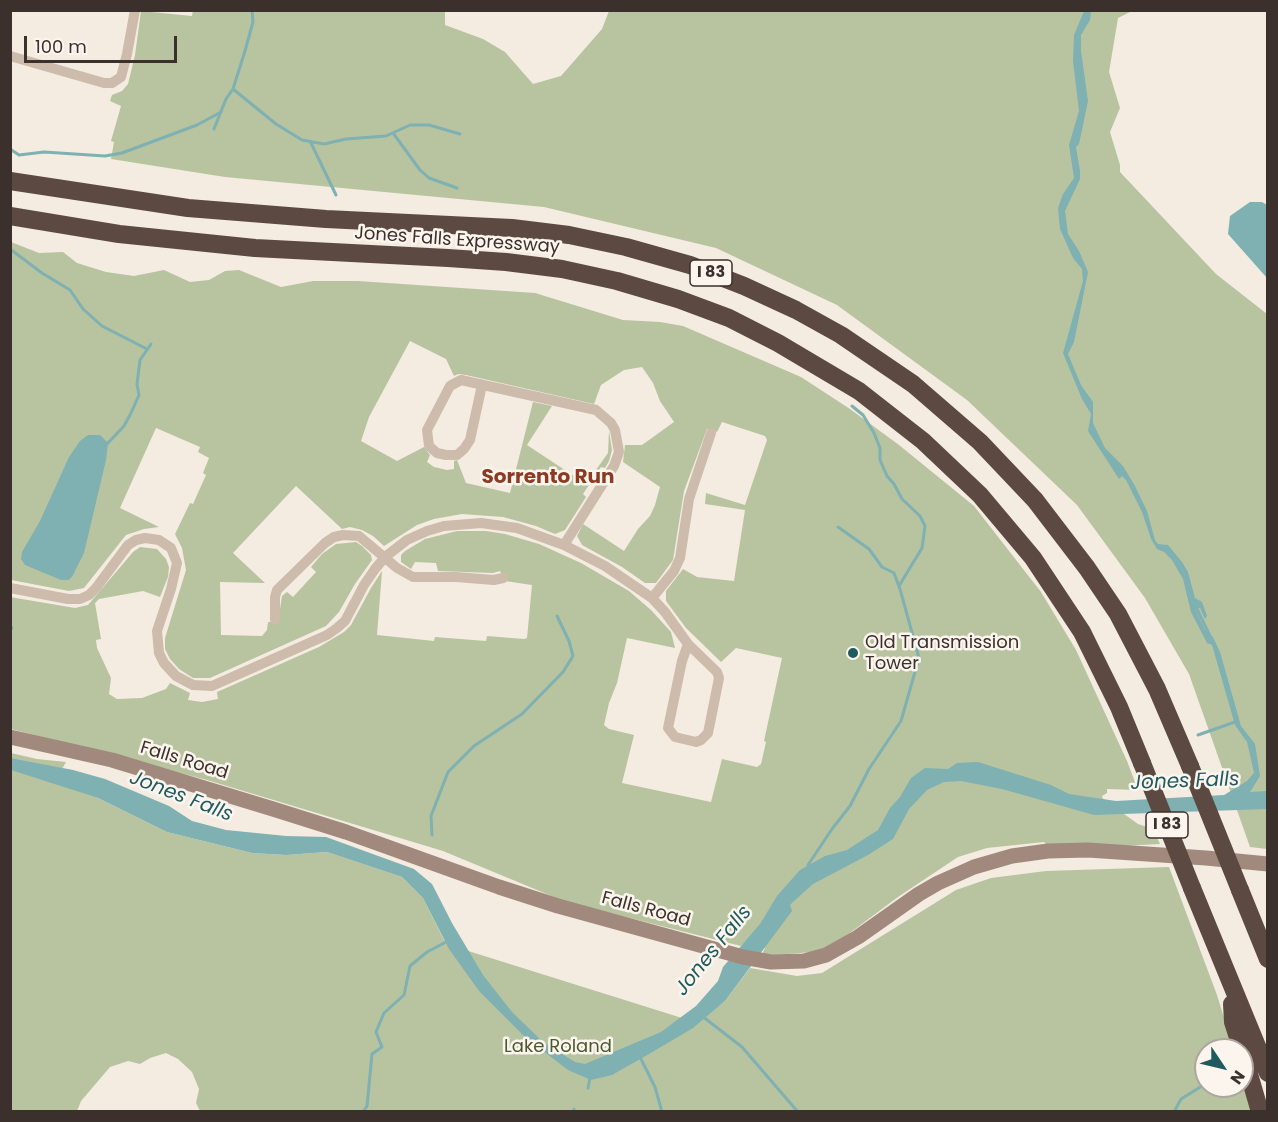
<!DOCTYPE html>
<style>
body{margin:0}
#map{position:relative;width:1278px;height:1122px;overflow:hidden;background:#f4ebe1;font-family:Poppins,sans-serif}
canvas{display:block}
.frame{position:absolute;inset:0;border:12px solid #3b302b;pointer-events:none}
.north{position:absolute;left:1194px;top:1038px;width:60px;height:60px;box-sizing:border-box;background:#fbf5ee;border:2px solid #aea6a0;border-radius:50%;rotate:125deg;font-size:16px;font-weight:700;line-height:24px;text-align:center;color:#3b302b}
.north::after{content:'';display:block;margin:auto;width:21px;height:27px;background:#1f5a5e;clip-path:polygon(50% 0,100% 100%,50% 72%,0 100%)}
.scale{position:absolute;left:24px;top:36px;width:153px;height:27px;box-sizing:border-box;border:3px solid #3b302b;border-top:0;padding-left:8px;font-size:18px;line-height:21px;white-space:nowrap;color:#3b302b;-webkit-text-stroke:4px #fbf5ee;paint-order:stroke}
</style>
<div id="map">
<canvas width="1278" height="1122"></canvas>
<div class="frame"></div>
<div class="north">N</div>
<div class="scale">100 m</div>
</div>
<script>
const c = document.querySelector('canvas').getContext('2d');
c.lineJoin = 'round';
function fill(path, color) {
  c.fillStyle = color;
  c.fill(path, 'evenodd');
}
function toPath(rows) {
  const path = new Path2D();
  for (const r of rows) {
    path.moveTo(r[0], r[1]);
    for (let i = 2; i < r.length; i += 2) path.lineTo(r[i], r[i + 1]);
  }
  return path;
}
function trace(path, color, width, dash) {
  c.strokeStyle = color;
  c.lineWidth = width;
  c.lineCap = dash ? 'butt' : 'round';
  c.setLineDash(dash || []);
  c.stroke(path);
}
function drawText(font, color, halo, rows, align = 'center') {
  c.font = font + ' Poppins,sans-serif';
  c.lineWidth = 5;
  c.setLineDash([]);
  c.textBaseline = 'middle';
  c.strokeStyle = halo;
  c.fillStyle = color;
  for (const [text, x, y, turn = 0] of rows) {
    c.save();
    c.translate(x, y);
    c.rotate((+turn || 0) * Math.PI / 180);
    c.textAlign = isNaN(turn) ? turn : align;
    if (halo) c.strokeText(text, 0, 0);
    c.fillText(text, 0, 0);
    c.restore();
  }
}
const green = toPath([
 [193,10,445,11,445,25,483,39,505,52,533,84,561,76,602,29,609,11,1132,11,1118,18,1109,72,1120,108,1110,132,1120,165,1120,172,1216,274,1267,314,1267,849,1250,847,1189,674,1145,598,1077,505,967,400,837,305,716,248,544,207,225,177,111,159,114,142,111,141,121,106,110,101,112,95,122,91,128,84,135,55,141,11,192,16],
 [11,242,39,253,63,252,77,263,106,272,134,276,164,270,190,282,209,280,225,271,239,270,281,287,313,281,358,281,535,293,623,320,660,322,683,326,801,377,850,409,899,445,974,506,1041,592,1076,650,1127,761,1138,790,1107,789,1107,793,1102,796,1109,814,1124,814,1138,824,1153,829,1160,844,1122,846,1046,844,1044,842,987,848,958,857,898,897,847,935,824,948,812,952,775,955,762,954,765,948,747,940,741,946,566,902,443,851,207,780,11,729,10,597,75,608,88,605,133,552,140,547,157,549,166,559,169,567,168,577,160,597,143,591,99,599,95,603,101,639,96,640,97,648,111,678,109,694,117,699,142,698,166,689,170,683,190,693,188,700,202,702,218,699,217,692,319,647,344,632,351,625,371,588,382,571,377,635,434,641,435,637,486,641,487,636,524,639,527,638,532,585,505,581,500,571,493,573,438,571,436,563,415,562,411,569,401,562,401,555,405,551,425,539,457,531,486,531,505,534,539,544,581,563,629,591,651,610,671,632,675,648,627,638,617,683,609,703,604,725,609,729,634,735,622,783,711,802,722,759,757,767,761,764,766,742,764,741,782,658,736,648,721,662,686,628,666,601,666,591,683,569,697,577,734,581,745,510,705,504,706,493,745,505,767,440,765,436,722,422,717,432,707,429,684,491,673,560,656,583,645,583,622,567,582,545,577,536,583,524,624,551,638,529,650,516,655,505,660,487,623,462,625,445,642,445,674,422,660,401,653,383,642,367,624,370,601,385,594,404,466,375,458,374,454,376,446,359,410,341,369,417,361,441,397,461,424,447,430,455,427,462,434,467,447,470,454,469,454,461,457,460,466,483,510,493,533,402,552,406,527,445,586,484,608,453,609,431,612,450,609,461,605,468,601,467,583,494,586,497,565,530,555,534,536,526,503,517,462,514,434,519,417,525,384,546,373,536,362,530,350,527,342,529,296,486,233,553,265,583,220,582,221,635,262,636,267,630,268,622,278,622,282,596,287,592,293,597,316,572,311,567,322,554,336,544,356,542,362,546,371,555,372,560,355,584,339,612,326,626,210,678,193,678,179,669,170,659,165,649,165,638,186,570,182,548,175,534,190,503,193,504,206,475,203,473,209,458,198,452,200,447,156,428,120,508,159,527,144,529,126,535,84,588,69,591,11,580],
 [11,753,37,759,66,762,54,783,98,798,167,832,252,853,286,855,327,852,402,877,423,898,446,944,698,1023,725,1001,750,968,797,976,822,973,956,890,991,878,1046,871,1169,867,1217,995,1234,1050,1206,1050,1206,1086,1242,1086,1242,1077,1252,1111,200,1111,196,1103,199,1089,192,1072,178,1059,166,1053,150,1058,140,1064,128,1061,110,1067,81,1101,77,1111,11,1112]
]);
const water = toPath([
 [1084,11,1091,11,1090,20,1081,35,1081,51,1088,101,1079,144,1076,147,1080,171,1080,179,1065,211,1068,234,1079,251,1088,272,1074,342,1068,354,1081,385,1093,402,1093,423,1105,448,1123,466,1135,486,1147,511,1155,540,1158,544,1168,545,1182,562,1188,572,1195,598,1202,602,1207,616,1205,619,1200,608,1195,609,1205,630,1213,637,1220,652,1241,726,1255,744,1260,776,1250,792,1267,791,1267,809,1094,815,1002,789,961,781,944,782,927,790,909,809,893,839,868,855,813,884,794,901,790,905,792,911,725,1001,693,1028,649,1054,612,1075,591,1080,568,1070,525,1037,479,991,449,949,423,898,402,877,327,852,286,855,252,853,167,832,98,798,11,770,10,758,73,770,105,779,169,806,192,821,226,830,286,836,326,837,414,869,432,884,452,923,483,975,512,1012,544,1043,575,1062,585,1064,661,1032,696,1006,718,981,723,967,760,924,777,896,800,870,825,856,847,850,878,830,890,808,900,797,911,778,925,768,948,769,957,763,978,762,1051,785,1069,794,1116,801,1224,795,1247,781,1254,773,1250,755,1247,742,1235,725,1212,645,1207,643,1191,612,1183,579,1172,560,1164,552,1157,549,1151,539,1142,512,1126,480,1122,476,1119,479,1088,431,1091,414,1082,399,1063,353,1083,281,1082,269,1073,258,1060,229,1058,208,1063,194,1074,178,1069,145,1079,111,1073,61,1074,35],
 [1250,202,1262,202,1267,205,1267,278,1228,234,1230,216],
 [88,435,100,435,108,443,106,460,84,553,72,577,68,580,61,580,25,565,21,559,22,552,40,521,69,457,80,441]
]);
const stream = toPath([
 [233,89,276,124,302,140,324,144,346,139,386,136,410,125,429,125,460,134],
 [214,129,226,99,233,89,245,51,253,22,252,10],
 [393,133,420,170,429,178,457,188],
 [311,143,336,195],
 [10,149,19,155,44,152,105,156,122,153,197,125,221,112],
 [10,249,42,273,70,290,83,309,102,326,147,349],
 [852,406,863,415,874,433,880,448,880,460,887,476,894,484,902,499,920,516,925,526,922,548,899,586],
 [107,444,124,426,131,413,139,395,137,384,140,360,151,344],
 [1196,607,1210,636],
 [10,631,12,628],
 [1198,735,1235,722],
 [432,835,431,816,448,772,474,746,522,714,563,672,573,656,569,641,557,616],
 [809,869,808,865,832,829,850,806,869,769,901,721,919,658,900,589,894,573,882,567,869,549,838,527],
 [702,1016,742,1047,798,1112],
 [639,1055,655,1087,662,1112],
 [588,1088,590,1078],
 [574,1109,574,1112],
 [363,1112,367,1106,372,1054,382,1047,376,1032,384,1013,404,995,410,966,427,952,448,941],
 [1174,1112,1181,1099,1202,1086]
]);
const street = toPath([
 [10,56,104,83,112,83,121,77,127,54,135,10],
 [482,385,470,440,464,449,457,455,446,455,437,453,429,446,427,430,450,386,461,380,596,410,611,423,615,430,619,452,614,466,564,545],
 [10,588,68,599,80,599,89,595,96,588,128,545,136,540,145,538,159,540,171,548,177,563,171,589,157,631,159,653,164,663,176,676,193,685,212,686,327,635,337,628,345,621,364,585,375,569,385,557,407,540,427,531,444,526,481,523,517,528,564,545,605,566,652,598,665,612,688,644,717,672,719,678,708,733,701,740,696,742,675,737,668,728,682,661,688,644],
 [652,598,674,571,680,558,689,499,711,433],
 [275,620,275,597,277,590,325,543,334,537,343,535,359,536,397,568,413,577,456,577,494,580,503,578]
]);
const secondary = toPath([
 [10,737,112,760,273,809,346,832,499,887,558,906,743,957,771,962,804,961,826,955,858,937,919,894,938,883,974,867,1012,856,1048,851,1088,850,1206,858,1268,864]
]);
const highway = toPath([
 [10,181,188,208,326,219,512,228,569,235,626,247,690,265,744,286,796,310,841,335,913,384,980,442,1035,500,1087,568,1118,614,1157,689,1190,766],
 [10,216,119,234,255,248,448,258,506,262,562,269,617,281,678,299,729,318,778,343,859,391,923,441,980,495,1033,558,1082,632,1119,707,1142,763],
 [1192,888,1268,1073],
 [1240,890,1268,959],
 [1232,1004,1233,1022,1242,1050],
 [1242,1050,1260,1112]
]);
const highwayBridge = toPath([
 [1142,763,1192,888],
 [1190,766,1240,890]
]);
const markers = [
 [853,653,6,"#1f5a5e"]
];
const shields = [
 [711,273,42],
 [1167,825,42]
];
const shieldNames = [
 ["I 83",711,273],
 ["I 83",1167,825]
];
const streetNames = [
 ["Jones Falls Expressway",457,241,4],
 ["Falls Road",184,761,17],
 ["Falls Road",646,910,15]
];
const poiNames = [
 ["Old Transmission",865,643],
 ["Tower",865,664]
];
const parkNames = [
 ["Lake Roland",558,1047]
];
const neighbourhoodNames = [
 ["Sorrento Run",548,478]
];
const waterNames = [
 ["Jones Falls",1185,782,-2],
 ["Jones Falls",181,797,21],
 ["Jones Falls",714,951,-51]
];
fill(green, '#b8c4a0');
fill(water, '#7fb0b2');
trace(stream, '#7fb0b2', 3);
trace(street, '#cdbbac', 10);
trace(secondary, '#a18a7d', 15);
trace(highway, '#5c4a42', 18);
trace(highwayBridge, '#5c4a42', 18);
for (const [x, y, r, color] of markers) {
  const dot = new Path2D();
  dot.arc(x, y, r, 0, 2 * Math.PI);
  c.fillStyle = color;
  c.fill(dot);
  trace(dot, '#fbf5ee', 2);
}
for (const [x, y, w] of shields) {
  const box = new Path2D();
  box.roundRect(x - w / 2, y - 13, w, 26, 4.5);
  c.fillStyle = '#fbf5ee';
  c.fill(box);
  trace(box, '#3b302b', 1.5);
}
drawText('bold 16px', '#3b302b', null, shieldNames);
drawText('18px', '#3b302b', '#fbf5ee', streetNames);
drawText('18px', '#3b302b', '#fbf5ee', poiNames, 'left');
drawText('18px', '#4a5a2e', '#fbf5ee', parkNames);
drawText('bold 20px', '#8c3b22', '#fbf5ee', neighbourhoodNames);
drawText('italic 20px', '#1f5a5e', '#fbf5ee', waterNames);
</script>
